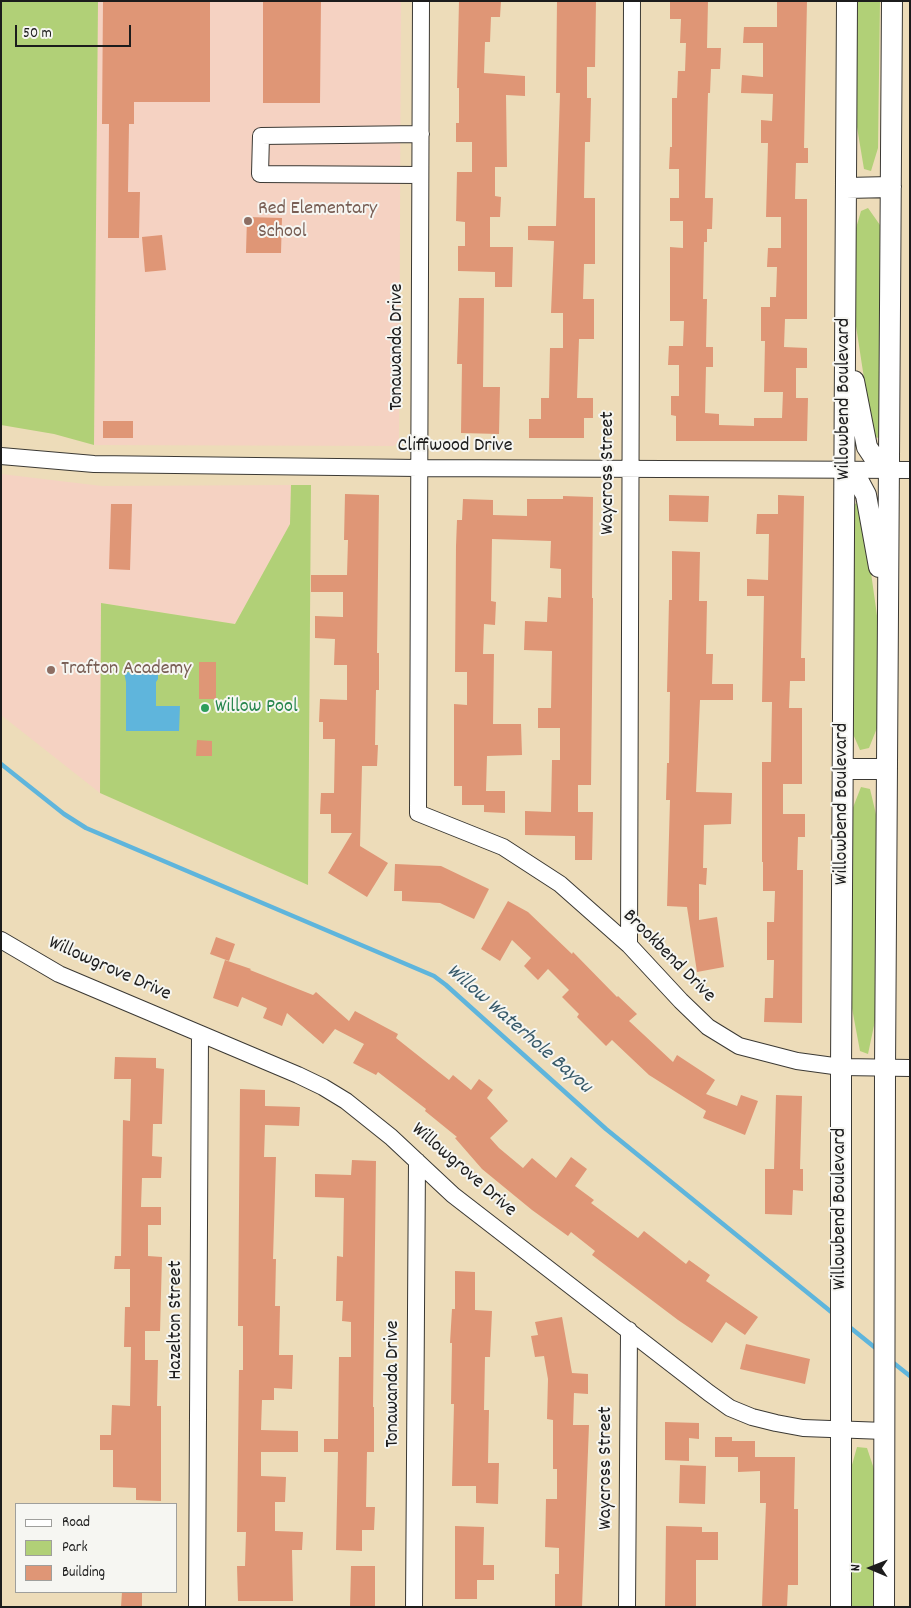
<!DOCTYPE html>
<style>
body{margin:0}
#map{position:relative;width:911px;height:1608px;overflow:hidden;background:#eddcb9;font-family:Dekko,sans-serif}
canvas{display:block}
.frame{position:absolute;inset:0;border:2px solid #1c1c1c;pointer-events:none}
.legend{position:absolute;left:15px;top:1503px;width:162px;height:90px;box-sizing:border-box;background:#f6f6f2;border:1px solid #9f9f9c;margin:0;padding:6px 9px;list-style:none;font-size:15px;color:#1c1c1c}
.legend li{display:flex;align-items:center;gap:10px;height:25px}
.legend b{width:25px;border:1px solid #9f9f9c}
.north{position:absolute;left:846px;top:1543px;width:50px;height:50px;-webkit-text-stroke:4px #f6f6f2;paint-order:stroke;rotate:271deg;font-size:14px;font-weight:700;line-height:20px;text-align:center;color:#1c1c1c}
.north::after{content:'';display:block;margin:auto;width:18px;height:22px;background:#1c1c1c;clip-path:polygon(50% 0,100% 100%,50% 72%,0 100%)}
.scale{position:absolute;left:15px;top:25px;width:116px;height:22px;box-sizing:border-box;border:2px solid #1c1c1c;border-top:0;padding-left:6px;font-size:15px;line-height:18px;white-space:nowrap;color:#1c1c1c;-webkit-text-stroke:4px #f6f6f2;paint-order:stroke}
</style>
<div id="map">
<canvas width="911" height="1608"></canvas>
<div class="frame"></div>
<ul class="legend">
<li><b style="height:6px;background:#fff"></b>Road</li>
<li><b style="height:14px;background:#b1d077"></b>Park</li>
<li><b style="height:14px;background:#df9676"></b>Building</li>
</ul>
<div class="north">N</div>
<div class="scale">50 m</div>
</div>
<script>
const c = document.querySelector('canvas').getContext('2d');
c.lineJoin = 'round';
function fill(path, color) {
  c.fillStyle = color;
  c.fill(path, 'evenodd');
}
function toPath(rows) {
  const path = new Path2D();
  for (const r of rows) {
    path.moveTo(r[0], r[1]);
    for (let i = 2; i < r.length; i += 2) path.lineTo(r[i], r[i + 1]);
  }
  return path;
}
function trace(path, color, width, dash) {
  c.strokeStyle = color;
  c.lineWidth = width;
  c.lineCap = dash ? 'butt' : 'round';
  c.setLineDash(dash || []);
  c.stroke(path);
}
function drawText(font, color, halo, rows, align = 'center') {
  c.font = font + ' Dekko,sans-serif';
  c.lineWidth = 4;
  c.setLineDash([]);
  c.textBaseline = 'middle';
  c.strokeStyle = halo;
  c.fillStyle = color;
  for (const [text, x, y, turn = 0] of rows) {
    c.save();
    c.translate(x, y);
    c.rotate((+turn || 0) * Math.PI / 180);
    c.textAlign = isNaN(turn) ? turn : align;
    if (halo) c.strokeText(text, 0, 0);
    c.fillText(text, 0, 0);
    c.restore();
  }
}
const built = toPath([
 [98,1,401,1,399,440,394,446,94,445],
 [1,474,102,486,291,485,290,524,235,624,101,603,100,793,1,715]
]);
const green = toPath([
 [1,1,98,1,94,445,54,434,1,425],
 [857,1,880,1,878,148,871,171,864,169,856,121],
 [868,208,880,225,880,438,873,437,854,313,854,235,861,211],
 [291,485,311,485,308,885,100,793,101,603,235,624,290,524],
 [861,501,879,630,879,723,869,748,860,750,853,734,853,505],
 [861,787,870,789,879,827,876,1016,868,1054,860,1051,851,1003,852,810],
 [857,1447,867,1448,875,1472,874,1607,849,1607,850,1472]
]);
const water = toPath([
 [124,672,158,673,158,679,156,682,156,706,180,706,179,731,126,731,126,682]
]);
const stream = toPath([
 [1,764,64,814,86,828,434,976,446,985,606,1129,835,1315],
 [847,1325,878,1350],
 [891,1361,910,1376]
]);
const building = toPath([
 [103,1,210,1,210,102,134,102,134,124,129,124,128,192,140,192,139,238,108,238,109,124,102,124],
 [263,1,321,1,320,103,263,103],
 [459,1,501,1,500,17,491,17,490,42,485,42,484,73,525,76,525,96,506,95,507,167,495,167,495,196,501,197,500,217,490,217,490,247,513,247,512,287,495,287,495,272,458,271,458,246,465,246,465,222,456,221,457,172,472,172,472,142,456,142,456,123,459,123,459,88,457,88],
 [557,1,596,1,595,67,587,67,587,98,591,98,590,142,585,142,584,198,595,198,595,264,584,264,583,299,594,299,594,339,579,339,577,398,593,398,593,418,584,418,584,438,529,438,529,419,541,419,541,398,549,398,550,348,563,348,563,313,551,313,554,241,528,240,528,226,556,226,560,93,556,93],
 [670,1,708,1,707,48,721,48,720,69,711,69,710,93,708,93,705,198,713,198,712,229,707,229,707,242,704,242,703,299,707,299,706,347,713,347,713,367,706,367,705,413,719,414,719,425,754,426,754,418,782,418,783,392,764,392,765,341,761,341,761,307,770,307,770,297,776,297,777,267,767,267,768,248,781,248,781,217,766,217,768,143,761,143,761,120,772,121,773,94,741,93,742,75,763,77,763,43,743,43,744,27,777,27,777,1,807,1,804,148,808,148,808,163,796,163,795,199,807,199,807,319,785,319,784,347,807,348,807,368,796,368,796,398,808,398,807,441,676,441,676,416,671,415,671,396,679,396,679,365,668,365,669,346,683,346,684,321,670,321,670,247,683,248,683,221,670,221,670,198,679,198,679,169,669,169,670,147,672,147,672,98,677,98,678,71,685,71,686,43,680,43,681,19,670,19],
 [247,217,282,218,281,253,246,253],
 [162,235,166,270,145,272,142,237],
 [459,298,484,298,483,387,500,387,499,434,461,433,462,364,457,364],
 [103,421,133,421,133,438,103,438],
 [345,494,379,495,377,653,379,653,379,690,376,690,375,745,378,745,377,766,362,766,360,846,388,863,367,897,328,873,352,833,331,833,331,814,320,814,321,793,334,793,335,739,323,739,323,722,319,722,320,699,347,700,347,665,334,665,335,639,315,638,315,616,343,617,343,592,311,592,311,575,347,575,348,540,344,540],
 [669,495,709,496,708,522,669,521],
 [778,495,804,496,801,658,805,658,805,681,790,681,789,708,802,708,802,784,783,784,783,814,805,814,805,837,798,837,797,870,803,870,802,1023,764,1022,765,998,773,998,774,960,767,960,767,922,774,922,775,891,763,891,763,862,762,862,762,762,771,762,772,702,762,702,764,596,747,596,747,579,768,580,769,534,756,534,757,514,778,514],
 [563,496,593,497,592,598,593,598,591,785,578,785,578,812,593,812,592,860,575,860,575,836,525,835,525,811,551,812,552,760,560,760,560,728,538,728,538,708,551,708,552,651,524,650,525,621,547,622,548,597,561,598,561,569,550,568,551,541,492,539,491,601,496,602,495,625,484,624,483,654,494,654,493,724,521,724,522,755,487,756,486,791,505,791,505,813,484,812,484,805,462,805,462,786,454,786,454,704,467,705,467,672,455,672,456,546,457,520,462,520,463,499,493,500,493,515,527,516,527,499,563,499],
 [111,504,132,504,130,570,109,569],
 [672,551,700,552,699,601,707,601,706,654,713,654,712,684,733,684,733,700,700,700,696,792,732,793,731,824,704,825,703,868,707,868,706,885,699,884,699,920,717,917,724,967,697,972,687,907,667,906,670,800,666,800,667,763,669,763,670,692,667,692,669,600,672,600],
 [199,662,216,662,216,699,199,699],
 [197,740,212,741,212,756,196,756],
 [395,864,441,866,489,889,474,919,440,903,402,901,402,891,394,891],
 [508,901,528,912,572,954,573,952,617,997,618,996,637,1014,629,1021,673,1062,677,1055,715,1080,706,1094,737,1106,741,1095,758,1101,745,1135,703,1118,706,1111,649,1075,612,1040,606,1046,577,1017,579,1014,562,997,569,990,548,969,538,980,524,966,531,958,512,940,500,961,481,949],
 [216,937,235,944,229,961,210,954],
 [225,960,251,969,250,970,313,995,316,992,349,1021,355,1011,398,1034,396,1038,449,1080,453,1075,471,1090,479,1079,493,1090,487,1098,508,1121,490,1138,499,1148,523,1168,532,1158,556,1178,571,1157,587,1169,575,1186,594,1200,591,1203,638,1238,644,1231,686,1264,689,1260,710,1275,706,1281,758,1317,745,1335,726,1322,712,1343,678,1320,592,1255,595,1251,571,1232,568,1236,532,1210,482,1169,455,1138,457,1137,425,1111,426,1109,378,1072,376,1075,353,1063,364,1044,335,1029,323,1044,287,1013,282,1026,263,1018,267,1008,242,997,238,1007,213,998],
 [115,1057,156,1058,156,1068,164,1069,162,1124,153,1124,152,1156,162,1157,161,1178,142,1178,141,1207,161,1207,161,1225,148,1225,148,1256,162,1257,160,1331,145,1331,145,1360,158,1360,157,1406,161,1406,161,1501,136,1500,136,1488,113,1487,113,1450,100,1450,100,1435,111,1435,112,1405,130,1406,131,1347,124,1347,125,1307,130,1307,130,1269,114,1269,115,1256,121,1256,123,1120,130,1121,131,1079,114,1079],
 [240,1089,265,1090,265,1106,300,1107,299,1126,265,1125,264,1157,276,1157,273,1259,276,1259,275,1306,280,1306,279,1355,293,1355,292,1389,274,1388,274,1400,262,1400,261,1430,298,1431,298,1452,261,1452,261,1476,286,1477,285,1502,275,1502,275,1531,303,1532,302,1550,292,1550,293,1601,238,1601,237,1566,245,1566,246,1532,237,1532,239,1370,243,1370,243,1326,238,1326],
 [776,1095,802,1096,800,1169,803,1169,803,1191,793,1190,792,1215,765,1214,765,1169,774,1169],
 [352,1160,376,1161,373,1407,374,1407,374,1452,367,1452,366,1507,375,1507,374,1530,362,1530,362,1551,336,1550,338,1452,324,1452,324,1439,338,1439,339,1357,351,1357,351,1322,342,1321,343,1301,336,1301,337,1256,343,1257,344,1198,315,1197,315,1174,351,1175],
 [455,1271,475,1272,475,1310,492,1311,490,1357,485,1357,484,1410,489,1410,488,1463,499,1463,498,1504,476,1503,476,1486,452,1486,454,1404,451,1404,452,1343,450,1343,452,1309,455,1309],
 [562,1317,572,1373,588,1374,588,1394,574,1393,573,1425,589,1425,582,1607,555,1607,555,1574,559,1574,559,1548,545,1547,546,1499,557,1499,557,1469,553,1469,553,1420,547,1419,548,1379,544,1356,535,1357,531,1336,538,1335,535,1322],
 [746,1344,810,1359,805,1384,740,1369],
 [665,1422,699,1423,699,1439,689,1438,689,1461,665,1460],
 [715,1437,732,1437,732,1441,755,1441,755,1457,795,1457,794,1509,798,1509,798,1585,788,1585,787,1607,762,1607,766,1503,760,1503,760,1471,738,1472,738,1457,715,1457],
 [680,1465,706,1466,705,1504,679,1503],
 [455,1526,484,1527,483,1565,494,1565,494,1580,477,1580,477,1599,455,1599],
 [666,1526,702,1527,702,1532,718,1532,718,1560,696,1560,696,1607,665,1607],
 [351,1566,375,1566,375,1607,350,1607],
 [122,1592,142,1592,142,1607,121,1607]
]);
const minor = toPath([
 [421,1,418,813,503,847,560,884,629,945,681,1001,708,1027,739,1046,797,1061,841,1067,910,1068],
 [420,175,260,174,261,136,421,134],
 [1,456,94,464,418,468,910,470],
 [1,940,59,974,298,1075,323,1087,346,1101,391,1137,453,1195,709,1393,730,1408,752,1417,776,1423,803,1428,885,1431],
 [629,945,632,1],
 [197,1607,200,1034],
 [414,1607,417,1161],
 [627,1607,629,1330]
]);
const major = toPath([
 [846,188,891,187],
 [854,381,867,447,877,462,889,470],
 [845,470,858,480,866,495,879,567],
 [843,769,887,769],
 [841,1607,841,1067,847,1],
 [884,1607,885,1068,892,1]
]);
const markers = [
 [248,221,5,"#8d6e63"],
 [51,670,5,"#8d6e63"],
 [205,708,5,"#2e9e5b"]
];
const educationNames = [
 ["Red Elementary",258,210],
 ["School",258,233],
 ["Trafton Academy",61,670]
];
const streetNames = [
 ["Tonawanda Drive",398,347,-90],
 ["Willowbend Boulevard",845,399,-90],
 ["Cliffwood Drive",455,447],
 ["Waycross Street",609,473,-90],
 ["Willowbend Boulevard",843,804,-90],
 ["Brookbend Drive",668,957,45],
 ["Willowgrove Drive",109,970,24],
 ["Willowgrove Drive",463,1171,41],
 ["Willowbend Boulevard",841,1209,-90],
 ["Hazelton Street",177,1320,-90],
 ["Tonawanda Drive",394,1384,-90],
 ["Waycross Street",607,1468,-90]
];
const leisureNames = [
 ["Willow Pool",215,708]
];
const waterNames = [
 ["Willow Waterhole Bayou",518,1030,41]
];
fill(built, '#f5d2c2');
fill(green, '#b1d077');
fill(water, '#5fb5dc');
trace(stream, '#5fb5dc', 4.5);
fill(building, '#df9676');
trace(minor, '#3b3934', 18);
trace(major, '#3b3934', 22);
trace(minor, '#fff', 16);
trace(major, '#fff', 20);
for (const [x, y, r, color] of markers) {
  const dot = new Path2D();
  dot.arc(x, y, r, 0, 2 * Math.PI);
  c.fillStyle = color;
  c.fill(dot);
  trace(dot, '#f6f6f2', 2);
}
drawText('20px', '#785e54', '#f6f6f2', educationNames, 'left');
drawText('20px', '#1c1c1c', '#f6f6f2', streetNames);
drawText('20px', '#27864d', '#f6f6f2', leisureNames, 'left');
drawText('italic 21px', '#375969', '#f6f6f2', waterNames);
</script>
